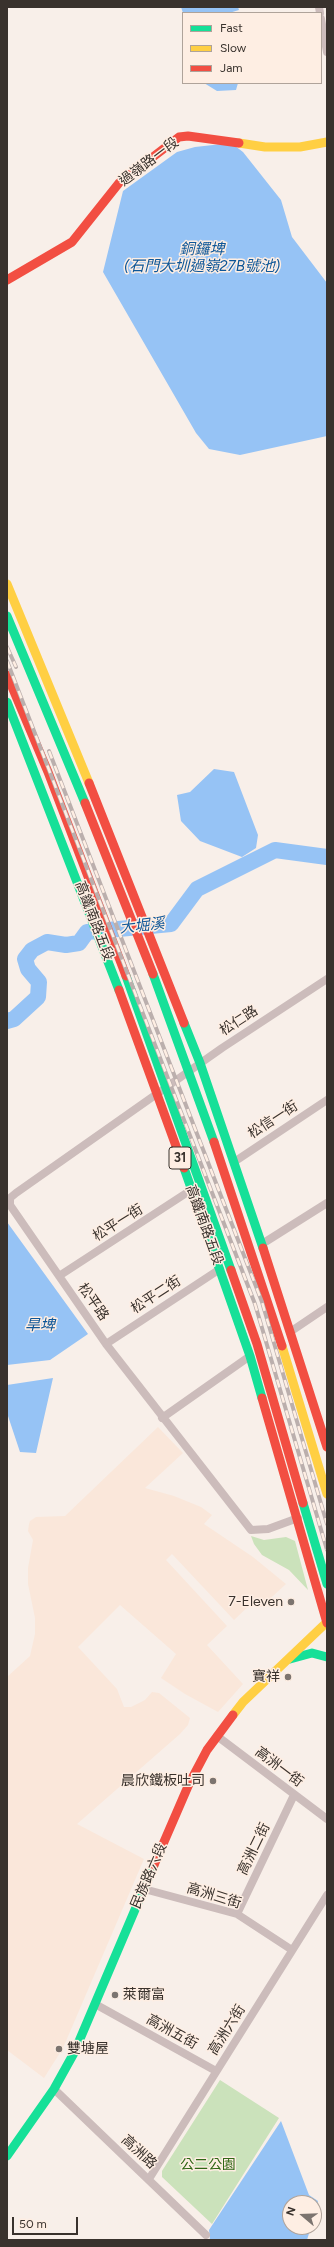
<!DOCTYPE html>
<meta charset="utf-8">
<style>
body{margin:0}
#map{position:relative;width:334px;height:2247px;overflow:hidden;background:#f8efe9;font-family:Figtree,sans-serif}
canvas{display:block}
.frame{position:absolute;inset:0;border:8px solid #39322d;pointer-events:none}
.legend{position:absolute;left:182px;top:12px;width:140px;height:72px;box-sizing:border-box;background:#feeee3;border:1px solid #afa39a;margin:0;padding:5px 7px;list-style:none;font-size:12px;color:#39322d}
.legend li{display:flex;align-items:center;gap:8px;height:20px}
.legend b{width:20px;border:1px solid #afa39a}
.north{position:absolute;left:282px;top:2195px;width:40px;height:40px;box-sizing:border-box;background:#feeee3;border:1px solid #afa39a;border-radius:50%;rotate:289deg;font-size:11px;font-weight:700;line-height:16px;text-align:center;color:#39322d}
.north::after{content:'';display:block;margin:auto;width:14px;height:18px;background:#7c746f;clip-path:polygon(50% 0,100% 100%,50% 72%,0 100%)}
.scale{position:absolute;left:12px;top:2217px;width:66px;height:18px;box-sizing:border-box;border:2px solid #39322d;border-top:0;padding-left:5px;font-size:12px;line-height:14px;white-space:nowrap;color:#39322d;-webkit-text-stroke:3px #feeee3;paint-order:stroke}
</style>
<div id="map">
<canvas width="334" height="2247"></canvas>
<div class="frame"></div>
<ul class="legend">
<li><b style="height:5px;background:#16e098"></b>Fast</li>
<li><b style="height:5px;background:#ffcf43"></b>Slow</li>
<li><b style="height:5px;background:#f24e42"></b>Jam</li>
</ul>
<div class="north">N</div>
<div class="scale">50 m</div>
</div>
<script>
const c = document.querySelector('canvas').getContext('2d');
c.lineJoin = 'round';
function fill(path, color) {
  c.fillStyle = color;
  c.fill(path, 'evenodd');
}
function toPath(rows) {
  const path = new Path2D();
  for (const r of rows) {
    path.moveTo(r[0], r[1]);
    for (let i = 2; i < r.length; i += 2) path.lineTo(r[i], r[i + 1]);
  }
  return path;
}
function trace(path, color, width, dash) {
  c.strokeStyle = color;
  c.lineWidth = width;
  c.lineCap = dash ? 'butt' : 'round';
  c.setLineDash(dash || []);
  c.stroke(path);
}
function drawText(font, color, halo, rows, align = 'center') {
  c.font = font + ' Figtree,"Noto Sans TC",sans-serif';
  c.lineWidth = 3;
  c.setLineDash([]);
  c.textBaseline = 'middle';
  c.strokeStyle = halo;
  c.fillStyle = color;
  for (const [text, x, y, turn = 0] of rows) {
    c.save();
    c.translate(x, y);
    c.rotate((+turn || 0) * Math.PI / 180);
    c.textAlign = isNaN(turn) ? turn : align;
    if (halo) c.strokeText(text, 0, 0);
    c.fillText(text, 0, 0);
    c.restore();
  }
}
const built = toPath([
 [158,1427,183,1453,145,1488,174,1496,201,1507,212,1515,204,1524,253,1557,286,1584,261,1607,254,1601,234,1620,172,1554,166,1560,227,1626,207,1645,243,1684,218,1712,185,1694,161,1678,176,1654,120,1605,78,1647,117,1689,124,1707,131,1707,145,1700,152,1692,159,1693,190,1718,188,1725,180,1734,77,1824,144,1859,63,2048,44,2078,7,2050,7,1677,30,1656,35,1634,35,1618,28,1584,28,1568,33,1540,28,1531,29,1524,30,1521,36,1517,65,1516]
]);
const green = toPath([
 [251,1536,264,1540,286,1537,295,1541,308,1590,289,1570,262,1555,254,1544],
 [220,2080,279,2118,212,2224,162,2177,162,2171]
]);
const water = toPath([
 [181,7,238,7,239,10,229,13,183,13],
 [204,83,238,83,236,90,217,91],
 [231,143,243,152,281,200,292,237,327,283,327,436,240,455,209,449,196,433,103,272,123,191,177,152,195,147],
 [214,769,234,772,258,835,256,848,242,857,200,841,181,821,177,795,190,792],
 [7,1222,88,1334,50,1360,7,1365],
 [53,1378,36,1453,20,1452,7,1413,7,1385],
 [281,2121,309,2195,318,2201,314,2215,314,2203,290,2203,290,2227,311,2227,307,2240,210,2240,209,2230]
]);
const river = toPath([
 [7,1021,14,1019,38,997,39,982,28,969,25,959,32,950,47,942,66,945,79,943,87,932,171,924,197,889,275,850,327,857]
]);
const street = toPath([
 [319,7,320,13],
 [321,19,327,52],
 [234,1162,327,1100],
 [262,1244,327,1203],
 [59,1276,191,1190],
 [290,1332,327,1307],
 [106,1344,220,1269],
 [162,1418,250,1356],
 [298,1518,268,1529,251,1530,106,1344,10,1205,10,1198,16,1193,222,1048,327,979],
 [217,1736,327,1819],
 [144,1889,237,1914,292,1950],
 [237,1914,294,1795],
 [95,2004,216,2071],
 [54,2089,206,2235],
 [149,2179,327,1895]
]);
const fast = toPath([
 [7,616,85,803],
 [7,702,119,990],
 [153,974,214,1142],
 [126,976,231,1270],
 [184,1023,200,1063,263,1248],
 [184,1168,250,1356,262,1398],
 [303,1503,327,1584],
 [290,1659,312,1653,327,1657],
 [7,2156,54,2089,74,2053,154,1865]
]);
const slow = toPath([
 [239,143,265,147,300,147,327,142],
 [7,584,89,783],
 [282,1346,327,1494],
 [233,1715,243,1702,327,1622]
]);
const jam = toPath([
 [7,280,72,242,119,183,179,137,188,136,239,143],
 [7,675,48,772,126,976],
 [89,783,184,1023],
 [85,803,153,974],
 [119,990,184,1168],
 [214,1142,282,1346],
 [263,1248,327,1447],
 [231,1270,257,1344,303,1503],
 [262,1398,327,1623],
 [154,1865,189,1784,207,1750,233,1715]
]);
const rail = toPath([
 [7,647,16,667],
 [7,661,255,1304,327,1550],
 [49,751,262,1302,327,1524]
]);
const markers = [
 [291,1602,4,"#7c746f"],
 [288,1677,4,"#7c746f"],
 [213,1781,4,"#7c746f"],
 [115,1995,4,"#7c746f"],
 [59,2049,4,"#7c746f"]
];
const shields = [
 [180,1158,22]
];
const shieldNames = [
 ["31",180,1158]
];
const streetNames = [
 ["過嶺路一段",149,162,-37],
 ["高鐵南路五段",94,921,69],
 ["松仁路",239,1021,-33],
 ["松信一街",273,1120,-33],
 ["松平一街",118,1223,-32],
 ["高鐵南路五段",204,1225,70],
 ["松平二街",156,1295,-33],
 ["松平路",93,1302,55],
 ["高洲一街",279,1767,37],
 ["高洲二街",254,1849,-64],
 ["民族路六段",149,1876,-67],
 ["高洲三街",214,1896,17],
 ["高洲六街",227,2030,-58],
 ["高洲五街",172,2032,29],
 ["高洲路",139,2152,43]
];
const poiNames = [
 ["7-Eleven",283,1602],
 ["寶祥",280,1677],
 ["晨欣鐵板吐司",205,1781],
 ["萊爾富",123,1995,"left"],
 ["雙塘屋",67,2049,"left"]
];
const parkNames = [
 ["公二公園",208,2165]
];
const waterNames = [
 ["銅鑼埤",202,250],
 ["(石門大圳過嶺27B號池)",202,267],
 ["大堀溪",142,926,-6],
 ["旱埤",40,1326]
];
fill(built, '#fae7da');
fill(green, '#cbe2bb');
fill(water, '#96c3f5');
trace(river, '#96c3f5', 16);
trace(street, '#ccbcbb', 8);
trace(fast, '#16e098', 9);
trace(slow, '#ffcf43', 9);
trace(jam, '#f24e42', 9);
trace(rail, '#bbafad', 4);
trace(rail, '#feeee3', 2.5, [8]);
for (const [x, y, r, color] of markers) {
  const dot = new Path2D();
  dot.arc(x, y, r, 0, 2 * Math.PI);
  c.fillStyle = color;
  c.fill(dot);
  trace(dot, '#feeee3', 1.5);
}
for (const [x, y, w] of shields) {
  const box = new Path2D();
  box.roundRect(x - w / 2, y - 11, w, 22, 3);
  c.fillStyle = '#feeee3';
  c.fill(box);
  trace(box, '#39322d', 1);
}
drawText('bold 13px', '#39322d', null, shieldNames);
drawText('14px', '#39322d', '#feeee3', streetNames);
drawText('14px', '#39322d', '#feeee3', poiNames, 'right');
drawText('14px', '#306715', '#feeee3', parkNames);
drawText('italic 15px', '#0d5698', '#feeee3', waterNames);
</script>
